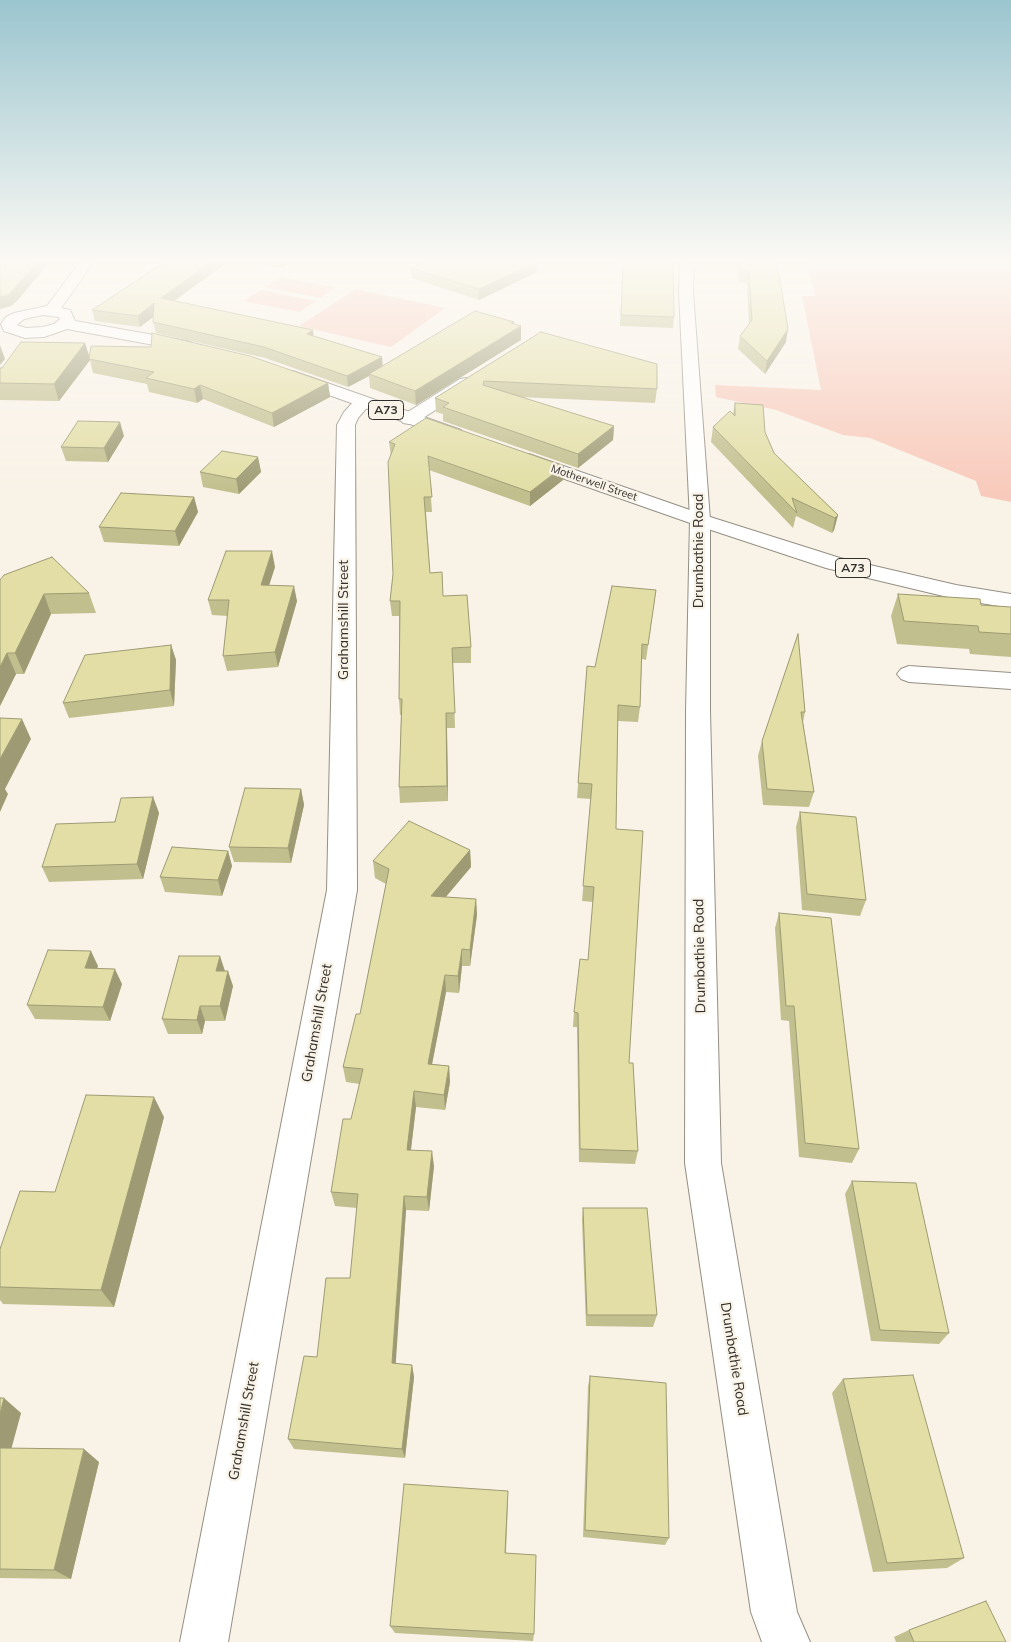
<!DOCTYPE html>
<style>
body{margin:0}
canvas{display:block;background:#f9f2e7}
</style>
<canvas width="1011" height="1642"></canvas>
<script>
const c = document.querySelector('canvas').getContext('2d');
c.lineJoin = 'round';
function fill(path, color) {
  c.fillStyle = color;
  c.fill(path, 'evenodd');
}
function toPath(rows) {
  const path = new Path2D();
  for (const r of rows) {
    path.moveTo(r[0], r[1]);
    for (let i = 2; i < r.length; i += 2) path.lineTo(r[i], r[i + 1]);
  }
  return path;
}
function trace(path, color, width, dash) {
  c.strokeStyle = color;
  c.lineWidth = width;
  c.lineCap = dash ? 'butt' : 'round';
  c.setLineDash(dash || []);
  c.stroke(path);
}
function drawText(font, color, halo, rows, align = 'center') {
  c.font = font + ' Mulish,sans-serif';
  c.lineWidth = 4.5;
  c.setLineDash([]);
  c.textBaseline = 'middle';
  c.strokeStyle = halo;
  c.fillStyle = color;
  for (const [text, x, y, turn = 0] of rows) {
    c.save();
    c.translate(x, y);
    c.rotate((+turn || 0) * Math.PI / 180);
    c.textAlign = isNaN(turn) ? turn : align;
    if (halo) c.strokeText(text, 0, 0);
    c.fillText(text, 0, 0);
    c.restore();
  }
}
const green = toPath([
 [808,263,1011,263,1011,502,981,496,976,481,870,438,843,435,776,410,716,397,715,385,821,390,802,296,815,296],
 [281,277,335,288,320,298,265,287],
 [356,289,445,308,391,347,299,326],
 [261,290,316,301,299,312,243,301]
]);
const minor = toPath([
 [680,263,694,263,693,292,710,520,710,711,721,1163,797,1612,810,1642,762,1642,751,1612,685,1163,686,711,690,520,679,292,680,263],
 [466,378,472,379,475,383,472,387,415,423,409,424,403,423,400,419,403,415,460,379,466,378],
 [363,397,369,398,372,402,358,418,355,425,357,890,228,1642,180,1642,327,890,337,425,344,412,357,398,363,397],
 [909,666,1011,673,1011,689,909,682,901,679,897,674,901,669,909,666]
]);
const major = toPath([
 [79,263,93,263,61,308,70,310,75,321,187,341,193,343,195,346,193,349,187,351,67,329,44,337,25,338,4,331,1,324,6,317,14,313,47,306,79,263],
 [43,315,59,317,60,319,54,324,43,327,26,328,17,325,24,319,43,315],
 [293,371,461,430,464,434,461,438,455,439,449,438,287,380,285,376,287,372,293,371],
 [529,454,707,516,840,558,956,585,1011,594,1011,608,956,599,826,568,693,524,522,464,520,460,522,456,529,454]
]);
const wall = toPath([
 [163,263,226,263,174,301,314,336,382,366,514,322,514,324,521,340,416,405,370,388,369,376,348,387,265,358,156,333,153,322,153,317,140,327,95,321,92,310],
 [252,263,289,263,283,268],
 [422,263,537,263,537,272,479,300,412,278,411,268],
 [623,263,674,317,673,328,620,326],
 [737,263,778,263,777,266,786,342,765,374,738,349,740,336,749,324,747,282,739,282],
 [541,332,657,389,655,403,519,397,614,426,613,440,578,468,443,421,443,414,436,412,435,398],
 [85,343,90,358,328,383,330,397,274,427,203,399,197,403,149,392,147,384,93,373,90,360,59,401,0,400,0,368],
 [735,403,765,432,774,453,838,515,834,530,832,533,796,516,793,528,711,442,713,427,733,414],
 [124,436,108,462,66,461,61,447],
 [389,442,563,480,530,506,429,470,432,512,426,512,430,573,471,647,471,663,453,663,455,728,447,728,448,801,400,803,399,787,401,715,400,715,399,699,399,616,392,616,390,601,393,574,391,456],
 [258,457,261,472,239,494,203,487,200,472],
 [194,497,198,512,179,546,104,542,99,527],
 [275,567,269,585,297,601,278,667,227,671,223,656,228,616,212,615,208,600],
 [0,580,89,593,96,613,51,614,24,674,16,674,0,706],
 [656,590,646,660,642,659,640,707,638,722,618,721,616,829,629,1063,638,1151,635,1164,579,1162,577,1027,573,1027,574,1012,588,960,593,902,582,901,591,799,577,798,587,666,595,667],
 [898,594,981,605,1011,607,1011,657,970,654,969,649,897,644,891,616],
 [798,634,805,712,803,722,814,792,809,807,763,805,758,756,762,741],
 [171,645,176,660,174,706,69,718,63,703],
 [301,789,304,805,291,863,234,862,229,847],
 [153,797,159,813,143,879,49,882,42,867],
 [800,812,866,900,860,916,802,910,796,827],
 [470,850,471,867,446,897,476,899,477,915,470,966,462,966,459,993,446,992,432,1064,449,1066,450,1082,445,1110,416,1107,411,1150,434,1166,429,1211,406,1210,395,1364,412,1365,414,1377,405,1458,294,1449,288,1439,317,1357,350,1278,357,1208,335,1206,331,1192,351,1119,360,1084,346,1082,343,1067,360,1014,386,884,375,878,373,861],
 [228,851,232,866,222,896,165,892,160,877],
 [779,913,859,1149,852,1163,799,1157,789,1021,781,1020,775,928],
 [98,966,97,969,122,984,110,1021,35,1019,27,1005],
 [224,971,233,986,225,1021,205,1021,202,1034,168,1034,162,1019],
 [164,1117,114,1307,3,1304,0,1300,0,1249,55,1192],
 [852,1181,949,1333,939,1344,871,1341,845,1194],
 [583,1208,657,1315,653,1327,586,1326,582,1220],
 [590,1376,669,1538,665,1545,583,1537,588,1386],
 [843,1379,964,1558,947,1568,873,1572,832,1393],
 [0,1398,21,1413,11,1448,99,1462,71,1579,0,1578],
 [508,1502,506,1554,534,1634,533,1641,395,1633,390,1626],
 [909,1630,1006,1642,896,1642,894,1637]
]);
const shadedWall = toPath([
 [37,263,49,263,17,301,11,306,0,309,0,297],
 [210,263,226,263,163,309,161,298],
 [282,263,289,263,283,268],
 [536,263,537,263,537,272,479,300,479,289],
 [154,303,157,314,140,327,138,316],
 [514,322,514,331,521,326,521,340,416,405,415,391],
 [788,329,786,342,765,374,767,361],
 [313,330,314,341,307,334],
 [85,343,90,360,59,401,54,384],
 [0,345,5,359,0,365],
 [382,357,383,369,369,374,369,376,348,387,347,376],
 [328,383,330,397,274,427,272,413],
 [200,385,203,399,197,403,194,389],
 [120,422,124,436,108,462,104,448],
 [614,426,613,440,578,468,578,454],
 [258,457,261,472,239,494,236,479],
 [564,466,563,480,530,506,530,492],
 [194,497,198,512,179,546,175,531],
 [838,515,834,530,832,533,835,518],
 [272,551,275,567,264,601,261,585],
 [294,586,297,601,278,667,275,652],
 [44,594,51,614,24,674,15,653],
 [171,645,176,660,174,706,170,690],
 [7,653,16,674,0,706,0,667],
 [446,713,447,728,448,801,447,786],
 [22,719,31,739,5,789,8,794,0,812,0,759],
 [301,789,304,805,291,863,288,848],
 [153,797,159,813,143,879,137,864],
 [470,850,471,867,432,913,431,896],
 [228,851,232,866,222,896,218,880],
 [476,899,477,915,470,966,470,950],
 [462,949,462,966,459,993,458,976],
 [91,951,98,966,92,983,85,968],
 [220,956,225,971,216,971],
 [115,969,122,984,110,1021,103,1007],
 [228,971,233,986,225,1021,220,1006],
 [445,975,446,992,429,1080,428,1064],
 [200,1006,205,1021,202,1034,197,1020],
 [449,1066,450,1082,445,1110,444,1095],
 [414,1091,416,1107,409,1165,407,1150],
 [154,1097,164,1117,114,1307,101,1290],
 [432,1151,434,1166,429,1211,427,1197],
 [404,1196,406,1210,395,1375,392,1363],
 [412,1365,414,1377,405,1458,402,1449],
 [4,1398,21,1413,8,1461,0,1455,0,1414],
 [84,1449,99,1462,71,1579,54,1570]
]);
const building = toPath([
 [0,263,37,263,14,289,8,295,0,297,0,263],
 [163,263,210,263,161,298,313,330,307,334,382,357,347,376,264,347,153,322,154,303,138,316,92,310,163,263],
 [422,263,536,263,479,289,411,268,422,263],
 [623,263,673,263,674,317,621,315,623,263],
 [740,263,777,263,788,329,767,361,740,336,752,320,749,270,741,270,740,263],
 [475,311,514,322,511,323,521,326,415,391,369,374,475,311],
 [541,332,657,364,657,389,484,381,483,385,614,426,578,454,443,407,449,403,435,398,541,332],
 [152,333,250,356,328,383,272,413,200,385,194,389,146,378,154,372,89,359,91,346,151,347,152,333],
 [21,342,85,343,54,384,0,383,0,368,2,368,21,342],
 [735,403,763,405,765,432,774,453,838,515,835,518,792,498,797,513,713,427,730,411,735,416,735,403],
 [426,418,564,466,530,492,428,456,432,497,424,497,430,573,442,572,443,596,467,595,471,647,452,648,455,713,446,713,447,786,399,787,402,699,399,699,400,601,390,601,393,574,388,462,395,444,389,442,426,418],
 [78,421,120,422,104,448,61,447,78,421],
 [222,451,258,457,236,479,200,472,222,451],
 [121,493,194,497,175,531,99,527,121,493],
 [226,551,272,551,261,585,294,586,275,652,223,656,229,600,208,600,226,551],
 [52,557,89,593,44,594,15,653,7,653,0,667,0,580,4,575,52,557],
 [612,586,656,590,648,645,642,644,640,707,618,705,616,829,643,831,629,1063,633,1063,638,1151,580,1149,578,1013,574,1012,580,959,588,960,594,887,583,886,592,784,578,783,587,666,595,667,612,586],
 [898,594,980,599,981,605,1011,607,1011,634,979,632,978,626,904,621,898,594],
 [798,634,805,712,801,712,814,792,767,789,762,741,798,634],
 [171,645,170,690,63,703,85,655,171,645],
 [0,718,22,719,0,759,0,718],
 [245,788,301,789,288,848,229,847,245,788],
 [153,797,137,864,42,867,56,824,115,822,121,798,153,797],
 [800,812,856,817,866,900,807,894,800,812],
 [409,821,470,850,431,896,476,899,470,950,462,949,458,976,445,975,428,1064,449,1066,444,1095,414,1091,407,1150,432,1151,427,1197,404,1196,392,1363,412,1365,402,1449,288,1439,304,1356,317,1357,326,1278,350,1278,358,1194,331,1192,343,1119,351,1119,363,1069,343,1067,356,1014,360,1014,389,869,373,861,409,821],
 [172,847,228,851,218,880,160,877,172,847],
 [779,913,831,918,859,1149,805,1143,794,1006,786,1006,779,913],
 [48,950,91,951,85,968,115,969,103,1007,27,1005,48,950],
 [179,956,220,956,216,971,228,971,220,1006,200,1006,197,1020,162,1019,179,956],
 [86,1095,154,1097,101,1290,0,1287,0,1249,20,1191,55,1192,86,1095],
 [852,1181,916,1183,949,1333,880,1330,852,1181],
 [583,1208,647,1208,657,1315,587,1315,583,1208],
 [913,1375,964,1558,887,1563,843,1379,913,1375],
 [590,1376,666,1383,669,1538,585,1530,590,1376],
 [0,1398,4,1398,0,1414,0,1398],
 [0,1448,84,1449,54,1570,0,1569,0,1448],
 [404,1484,508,1491,505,1553,536,1555,534,1634,390,1626,404,1484],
 [986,1601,1006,1642,914,1642,909,1630,986,1601]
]);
const farStreetnames = [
 ["Motherwell Street",594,483,19]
];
const shields = [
 [386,410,35],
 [853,568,35]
];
const shieldNames = [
 ["A73",386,410],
 ["A73",853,568]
];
const streetNames = [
 ["Drumbathie Road",699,551,-90],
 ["Grahamshill Street",344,620,-90],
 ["Drumbathie Road",700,956,-91],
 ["Grahamshill Street",317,1023,-80],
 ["Drumbathie Road",734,1359,81],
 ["Grahamshill Street",244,1421,-80]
];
fill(green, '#f8cabb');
trace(minor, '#958f84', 2);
trace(major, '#958f84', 2);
fill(minor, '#fff');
fill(major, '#fff');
fill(wall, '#c2bf8e');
fill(shadedWall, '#9e9b74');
fill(building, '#e2dea5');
trace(building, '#9e9b74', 1);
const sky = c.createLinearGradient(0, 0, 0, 493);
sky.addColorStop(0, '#9bc5cf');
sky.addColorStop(0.53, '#fcf9f4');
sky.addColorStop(1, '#fcf9f400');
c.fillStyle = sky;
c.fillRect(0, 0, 1011, 493);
drawText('11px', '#312f2b', '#f9f2e7', farStreetnames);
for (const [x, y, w] of shields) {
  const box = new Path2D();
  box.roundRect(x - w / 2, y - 9.5, w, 19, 4);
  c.fillStyle = '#f9f2e7';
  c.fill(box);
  trace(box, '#312f2b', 1);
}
drawText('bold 12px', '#312f2b', null, shieldNames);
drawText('14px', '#312f2b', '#f9f2e7', streetNames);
</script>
